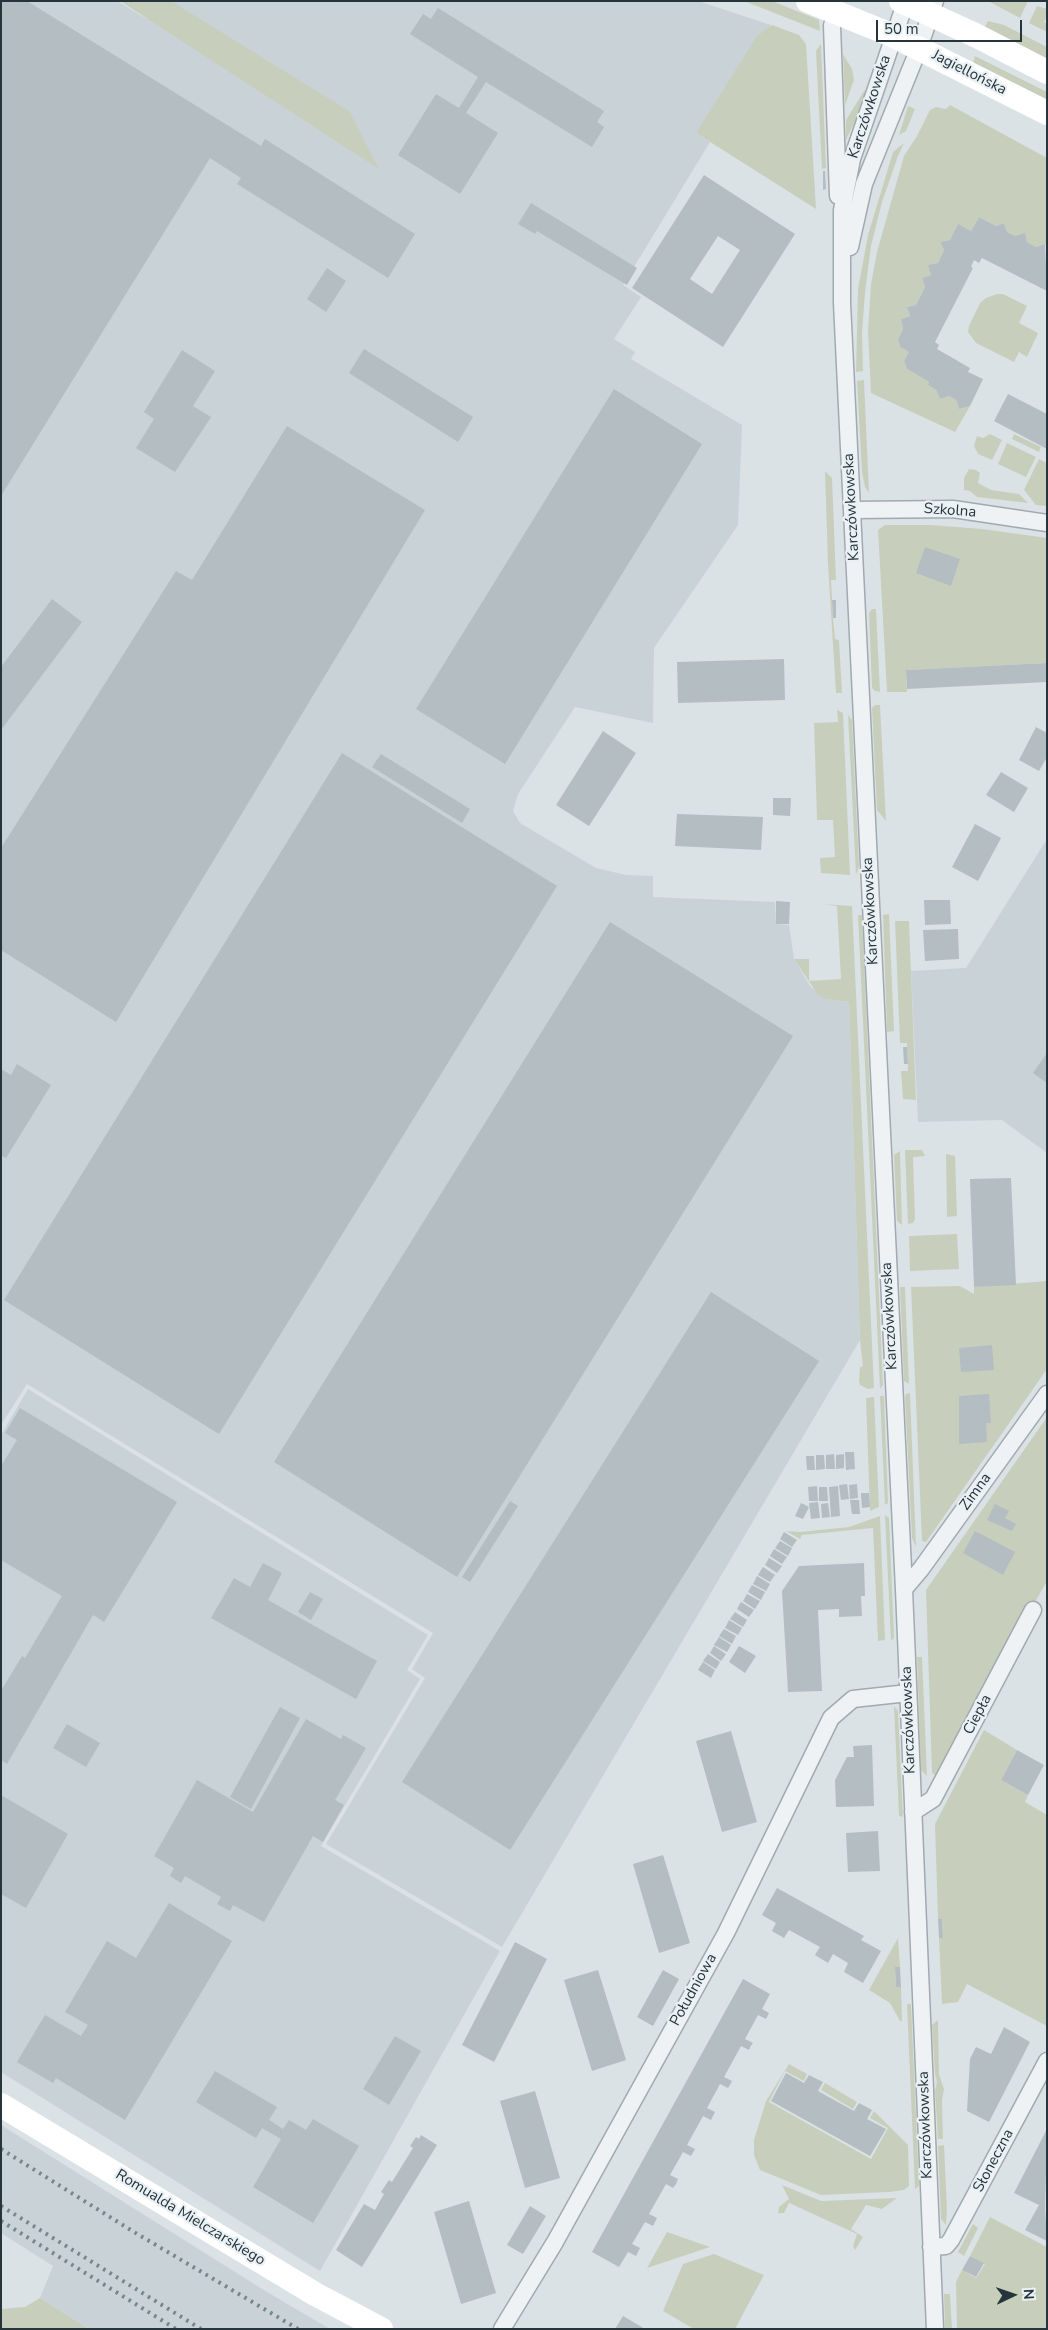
<!DOCTYPE html>
<meta charset="utf-8">
<style>
body{margin:0}
#map{position:relative;width:1048px;height:2330px;overflow:hidden;background:#dbe2e6;font-family:"Nunito Sans",sans-serif}
canvas{display:block}
.frame{position:absolute;inset:0;border:2px solid #26343b;pointer-events:none}
.north{position:absolute;left:988px;top:2270px;width:50px;height:50px;-webkit-text-stroke:4px #eaf1f4;paint-order:stroke;rotate:87deg;font-size:14px;font-weight:700;line-height:20px;text-align:center;color:#26343b}
.north::after{content:'';display:block;margin:auto;width:18px;height:22px;background:#26343b;clip-path:polygon(50% 0,100% 100%,50% 72%,0 100%)}
.scale{position:absolute;left:876px;top:20px;width:146px;height:22px;box-sizing:border-box;border:2px solid #26343b;border-top:0;padding-left:6px;font-size:15px;line-height:18px;white-space:nowrap;color:#26343b;-webkit-text-stroke:4px #eaf1f4;paint-order:stroke}
</style>
<div id="map">
<canvas width="1048" height="2330"></canvas>
<div class="frame"></div>
<div class="north">N</div>
<div class="scale">50 m</div>
</div>
<script>
const c = document.querySelector('canvas').getContext('2d');
c.lineJoin = 'round';
function fill(path, color) {
  c.fillStyle = color;
  c.fill(path, 'evenodd');
}
function toPath(rows) {
  const path = new Path2D();
  for (const r of rows) {
    path.moveTo(r[0], r[1]);
    for (let i = 2; i < r.length; i += 2) path.lineTo(r[i], r[i + 1]);
  }
  return path;
}
function trace(path, color, width, dash) {
  c.strokeStyle = color;
  c.lineWidth = width;
  c.lineCap = dash ? 'butt' : 'round';
  c.setLineDash(dash || []);
  c.stroke(path);
}
function drawText(font, color, halo, rows, align = 'center') {
  c.font = font + ' "Nunito Sans",sans-serif';
  c.lineWidth = 4.5;
  c.setLineDash([]);
  c.textBaseline = 'middle';
  c.strokeStyle = halo;
  c.fillStyle = color;
  for (const [text, x, y, turn = 0] of rows) {
    c.save();
    c.translate(x, y);
    c.rotate((+turn || 0) * Math.PI / 180);
    c.textAlign = isNaN(turn) ? turn : align;
    if (halo) c.strokeText(text, 0, 0);
    c.fillText(text, 0, 0);
    c.restore();
  }
}
const built = toPath([
 [1,1,117,1,147,19,158,1,698,1,771,25,696,133,710,142,623,285,641,297,614,339,635,352,631,359,742,425,738,525,654,648,653,723,575,707,518,794,513,811,520,823,596,868,626,875,653,876,653,897,775,902,776,924,789,925,794,959,810,986,825,999,849,1002,860,1340,502,1947,326,1844,425,1678,412,1669,433,1633,27,1384,1,1425],
 [1047,839,1047,1153,1002,1120,918,1122,911,971,966,968],
 [28,1389,428,1635,407,1670,420,1679,321,1846,500,1951,320,2271,1,2072,1,1435],
 [1,2125,267,2292,330,2329,89,2329,40,2298,53,2266,1,2233]
]);
const green = toPath([
 [120,1,171,1,349,111,379,169],
 [744,1,772,1,819,20,820,31],
 [988,1,1028,1,1020,18],
 [1037,6,1047,9,1047,17,1044,22,1047,24,1047,32,1029,23],
 [988,21,1004,25,1047,47,1047,59,985,27],
 [772,25,799,35,806,44,816,209,696,133,757,36],
 [821,44,826,168,822,169,816,51],
 [843,54,852,69,854,80,845,105],
 [975,56,1047,92,1047,102,973,64],
 [864,91,869,92,846,140,846,120],
 [950,105,1047,158,1047,249,1045,244,1036,247,1027,242,1025,234,1015,236,1007,232,1004,223,996,226,979,217,971,231,958,225,950,240,940,242,944,250,938,263,929,265,931,275,922,278,925,287,916,305,907,307,910,316,901,319,903,329,898,339,900,347,909,352,904,361,907,369,929,382,928,385,936,390,940,399,949,396,956,400,959,409,970,406,955,432,871,393,868,331,871,284,877,252,904,156,917,136,930,110,936,107,946,109],
 [908,106,915,109,906,131,899,135],
 [904,143,898,156,882,202,871,246,865,293,862,332,863,371,856,372,858,289,868,235,893,152],
 [997,294,1003,294,1027,306,1019,323,1038,333,1027,357,1019,352,1014,362,976,343,968,332,969,326,980,303,986,298],
 [864,380,869,493,865,487,862,472,857,381],
 [990,434,1002,440,992,460,978,454,974,446,977,436,983,438],
 [1014,434,1041,447,1039,452,1012,439],
 [1007,443,1036,457,1026,477,998,464],
 [1039,459,1047,463,1047,506,1036,505,1024,490],
 [969,469,976,470,980,473,978,483,991,490,1019,494,1028,503,977,497,970,491,964,490,964,478],
 [825,471,832,478,836,580,831,580,833,618,835,639,839,640,842,693,836,693,828,564],
 [885,525,931,525,982,529,1047,538,1047,663,906,670,907,692,887,692,878,530],
 [872,609,876,609,880,692,875,691,872,688,869,613],
 [875,705,880,705,886,821,877,810,872,708],
 [837,710,843,713,850,875,821,873,820,858,835,857,833,820,817,820,814,723,838,722],
 [848,715,852,720,859,866,856,875],
 [822,904,852,906,874,1388,868,1389,860,1385,859,1381,860,1367,863,1366,860,1340,849,1002,825,999,818,995,794,959,809,959,809,981,841,979,837,906],
 [889,914,894,1031,887,1032,883,915],
 [858,915,862,915,883,1385,880,1389],
 [895,921,909,921,916,1100,903,1099,901,1071,908,1071,907,1047,907,1043,900,1043],
 [922,1150,925,1156,913,1157,915,1219,913,1223,908,1224,905,1150],
 [900,1151,902,1225,897,1221,894,1155],
 [946,1154,955,1156,957,1216,947,1217],
 [957,1234,959,1269,910,1271,909,1236],
 [1047,1281,1047,1369,926,1542,922,1541,911,1287,960,1286,974,1294,974,1287],
 [900,1287,905,1287,909,1384,904,1381],
 [910,1393,916,1547,912,1538,905,1397,906,1394],
 [880,1396,884,1396,888,1503,885,1505],
 [874,1397,879,1507,870,1511,866,1398],
 [1047,1417,1047,1581,940,1771,935,1775,932,1773,926,1590],
 [885,1515,889,1518,894,1638,891,1641],
 [880,1516,885,1640,878,1641,873,1528,802,1535,800,1539,786,1531,800,1532,849,1527],
 [917,1657,922,1657,927,1776,921,1770],
 [894,1706,898,1711,903,1817,899,1816],
 [984,1730,1017,1750,1001,1780,1028,1795,1025,1802,1047,1815,1047,2026,967,1984,958,2002,942,2004,939,1938,943,1938,942,1920,938,1919,935,1824],
 [898,1938,900,1967,895,1968,896,1987,901,1987,902,2021,900,2021,890,2003,869,1990],
 [907,2004,911,2004,919,2186,915,2189],
 [938,2020,939,2074,944,2089,942,2100,943,2139,938,2139,935,2091,937,2082,935,2074,932,2025],
 [789,2064,807,2074,804,2081,785,2071,769,2102,871,2159,888,2128,870,2118,874,2111,908,2145,909,2186,904,2190,889,2192,821,2195,760,2170,754,2155,754,2140,766,2101],
 [825,2083,857,2102,853,2109,821,2090],
 [944,2145,947,2210,946,2225,941,2219,938,2148,938,2146],
 [782,2185,821,2201,897,2198,882,2209,866,2205,851,2229,863,2237,855,2250,853,2246,857,2234,789,2203,784,2213,778,2213,779,2207,789,2199],
 [990,2217,1047,2247,1047,2329,957,2329,956,2282,962,2270,976,2278,985,2264,970,2256],
 [973,2224,978,2228,964,2256,958,2252],
 [667,2232,710,2247,647,2268],
 [714,2254,764,2275,735,2329,694,2329,663,2311,683,2264],
 [944,2294,950,2294,952,2329,945,2329],
 [40,2298,89,2329,1,2329,1,2309,25,2307]
]);
const building = toPath([
 [1,1,27,1,261,146,265,139,415,234,388,278,237,184,241,178,210,158,1,496],
 [438,8,604,111,597,122,604,127,592,147,486,82,466,113,498,133,460,194,398,155,436,94,459,108,478,77,410,34,423,14,431,19],
 [823,171,825,171,826,189,823,190],
 [704,175,795,234,723,347,632,288],
 [718,236,740,250,712,294,690,279],
 [531,203,637,268,627,285,537,231,535,234,518,224],
 [979,217,996,226,1004,223,1007,232,1015,236,1025,233,1027,242,1036,247,1045,244,1047,291,982,258,979,263,974,260,971,267,973,268,935,342,939,345,937,349,970,368,968,372,983,379,970,406,959,409,956,400,949,396,940,399,936,390,928,385,929,382,907,369,904,361,909,352,900,347,898,339,903,329,901,319,910,316,907,307,916,305,925,287,922,278,931,275,928,265,938,263,944,250,940,242,950,240,958,224,971,231],
 [327,268,346,281,326,312,307,299],
 [364,349,473,417,458,442,349,373],
 [182,350,215,371,193,406,211,417,175,472,136,448,154,419,144,412],
 [614,389,702,444,505,764,416,709],
 [1008,394,1047,414,1047,449,994,421],
 [287,426,425,510,116,1022,1,950,1,848,176,571,192,580],
 [925,547,960,559,951,586,916,573],
 [52,599,82,622,1,730,1,667],
 [832,600,836,600,836,618,833,618],
 [784,659,785,700,678,703,677,662],
 [1047,663,1047,682,907,689,906,670],
 [1036,727,1047,733,1047,757,1039,771,1019,760],
 [603,731,636,753,589,826,556,805],
 [342,753,557,886,219,1434,4,1300],
 [381,754,470,809,462,823,372,767],
 [1001,772,1028,788,1014,812,986,795],
 [773,798,791,798,790,816,773,815],
 [677,814,763,817,761,850,675,846],
 [975,824,1001,838,978,881,952,867],
 [924,900,950,900,951,924,925,925],
 [776,901,790,902,789,924,776,924],
 [610,922,793,1036,457,1577,274,1462],
 [958,929,959,959,925,961,923,930],
 [903,1047,907,1047,908,1064,904,1064],
 [1047,1053,1047,1083,1033,1073],
 [17,1064,51,1085,6,1158,1,1155,1,1069,11,1075],
 [1011,1178,1016,1285,974,1287,970,1179],
 [711,1292,819,1361,510,1850,402,1782],
 [992,1345,994,1370,961,1372,959,1348],
 [989,1394,991,1423,986,1423,987,1442,959,1444,959,1396],
 [20,1408,177,1502,104,1622,93,1615,7,1764,1,1760,1,1691,22,1656,25,1658,62,1596,1,1560,1,1466,17,1440,5,1433],
 [845,1452,854,1452,855,1469,846,1470],
 [834,1454,835,1469,826,1469,826,1455],
 [844,1454,844,1468,836,1469,836,1455],
 [816,1455,824,1455,825,1469,816,1470],
 [806,1456,814,1456,815,1470,807,1470],
 [847,1484,849,1499,841,1500,839,1485],
 [857,1484,858,1498,850,1499,849,1485],
 [817,1486,818,1501,809,1501,808,1487],
 [838,1486,840,1516,831,1517,829,1487],
 [819,1487,827,1487,828,1501,819,1501],
 [861,1493,869,1493,870,1507,862,1508],
 [850,1500,859,1500,860,1514,852,1514],
 [510,1501,518,1506,470,1582,462,1577],
 [818,1502,820,1518,811,1519,809,1503],
 [801,1503,809,1507,803,1519,795,1516],
 [828,1503,830,1517,822,1518,821,1504],
 [995,1504,1009,1511,1005,1518,1016,1524,1012,1531,987,1520],
 [975,1531,1015,1552,1003,1575,963,1553],
 [784,1532,797,1540,792,1547,780,1539],
 [780,1541,792,1548,788,1556,775,1548],
 [774,1549,787,1557,782,1564,770,1556],
 [769,1558,782,1566,777,1573,765,1565],
 [263,1563,282,1573,268,1600,377,1661,356,1699,211,1618,234,1578,250,1587],
 [864,1563,865,1596,861,1596,862,1616,839,1617,839,1609,818,1610,822,1691,788,1692,782,1591,799,1566],
 [763,1567,775,1575,770,1582,758,1575],
 [757,1576,770,1584,766,1591,753,1584],
 [752,1585,765,1592,761,1600,748,1592],
 [310,1592,323,1599,311,1620,298,1612],
 [747,1594,760,1601,755,1609,743,1601],
 [741,1602,754,1610,749,1617,737,1609],
 [735,1612,747,1620,743,1627,730,1619],
 [729,1620,742,1628,738,1635,725,1628],
 [724,1629,736,1636,732,1644,719,1636],
 [719,1637,731,1645,727,1652,714,1645],
 [714,1646,726,1654,721,1661,710,1653],
 [739,1646,756,1656,745,1673,729,1662],
 [708,1654,720,1662,716,1669,703,1661],
 [703,1662,715,1670,711,1678,698,1670],
 [280,1707,300,1718,251,1809,230,1797],
 [306,1719,341,1739,343,1735,366,1748,335,1800,344,1805,323,1842,313,1836,264,1922,233,1905,230,1911,217,1904,221,1897,185,1876,181,1883,170,1876,174,1868,154,1856,197,1780,253,1812],
 [67,1724,100,1743,86,1767,53,1748],
 [731,1731,757,1822,722,1832,696,1741],
 [872,1745,874,1806,836,1807,835,1780,847,1757,854,1757,853,1746],
 [1017,1750,1044,1765,1028,1795,1001,1780],
 [1,1795,68,1834,26,1908,1,1894],
 [878,1831,880,1871,848,1872,846,1833],
 [663,1855,690,1943,659,1953,633,1864],
 [777,1888,864,1936,861,1940,881,1951,863,1983,844,1972,848,1963,833,1954,828,1963,815,1955,820,1947,789,1930,784,1938,772,1931,776,1923,762,1915],
 [169,1903,232,1941,125,2120,56,2078,53,2083,17,2062,45,2015,81,2036,88,2025,65,2012,107,1941,136,1958],
 [938,1919,942,1919,943,1938,939,1938],
 [515,1942,547,1959,494,2062,462,2045],
 [895,1967,900,1967,901,1987,896,1987],
 [598,1970,626,2060,592,2071,564,1980],
 [663,1970,679,1979,653,2026,637,2017],
 [743,1979,770,1994,762,2009,769,2013,766,2019,758,2015,745,2039,753,2043,750,2047,749,2050,741,2046,724,2077,732,2081,730,2085,728,2088,720,2084,707,2108,715,2112,711,2120,703,2116,687,2145,695,2149,691,2156,683,2152,670,2175,678,2179,676,2184,673,2188,666,2184,649,2214,657,2218,653,2226,645,2222,632,2244,640,2248,636,2256,628,2252,619,2267,592,2252],
 [1004,2027,1030,2042,989,2122,967,2111,970,2059,976,2047,991,2054],
 [395,2036,421,2051,389,2105,363,2089],
 [215,2071,277,2107,269,2120,283,2129,289,2120,306,2130,313,2119,359,2146,313,2223,253,2187,281,2139,262,2128,256,2138,196,2102],
 [786,2073,804,2083,809,2075,823,2082,818,2091,854,2111,859,2103,872,2110,867,2119,886,2129,870,2156,771,2101],
 [535,2091,560,2178,525,2188,500,2101],
 [1047,2129,1045,2208,1047,2241,1025,2230,1039,2205,1014,2193],
 [421,2135,437,2145,362,2267,336,2250,364,2204,375,2210,384,2194,381,2192,389,2180,392,2182,413,2148,410,2146,416,2137,419,2139],
 [469,2201,496,2293,461,2304,434,2212],
 [530,2206,546,2216,523,2254,507,2245],
 [970,2256,984,2263,976,2277,962,2270],
 [623,2316,645,2329,615,2329]
]);
const street = toPath([
 [906,1,852,159,842,210,842,303,904,1589,935,2329],
 [832,25,838,196],
 [850,247,864,184,919,48,935,1],
 [853,510,953,509,1047,523],
 [904,1589,921,1569,1047,1394],
 [913,1812,933,1799,1033,1610],
 [931,2247,946,2246,951,2240,1047,2061],
 [502,2329,555,2242,726,1933,831,1718,853,1699,908,1693]
]);
const secondary = toPath([
 [808,1,894,36,1047,113],
 [901,1,975,35,1047,72],
 [1,2105,315,2294,381,2329]
]);
const rail = toPath([
 [1,2149,134,2232,298,2329],
 [1,2206,201,2329],
 [1,2221,176,2329]
]);
const streetNames = [
 ["Jagiellońska",969,73,27],
 ["Karczówkowska",870,107,-72],
 ["Karczówkowska",852,507,-93],
 ["Szkolna",950,511,4],
 ["Karczówkowska",871,911,-93],
 ["Karczówkowska",890,1316,-93],
 ["Zimna",976,1492,-54],
 ["Ciepła",978,1715,-62],
 ["Karczówkowska",909,1720,-92],
 ["Południowa",694,1990,-61],
 ["Karczówkowska",926,2125,-92],
 ["Słoneczna",994,2161,-62],
 ["Romualda Mielczarskiego",190,2218,31]
];
fill(built, '#c9d2d7');
fill(green, '#c7cfbc');
fill(building, '#b3bdc2');
trace(street, '#a1aaaf', 19);
trace(street, '#eef2f4', 16);
trace(secondary, '#fff', 24);
trace(rail, '#75868f', 4, [2.5, 5]);
drawText('15px', '#26343b', '#eaf1f4', streetNames);
</script>
